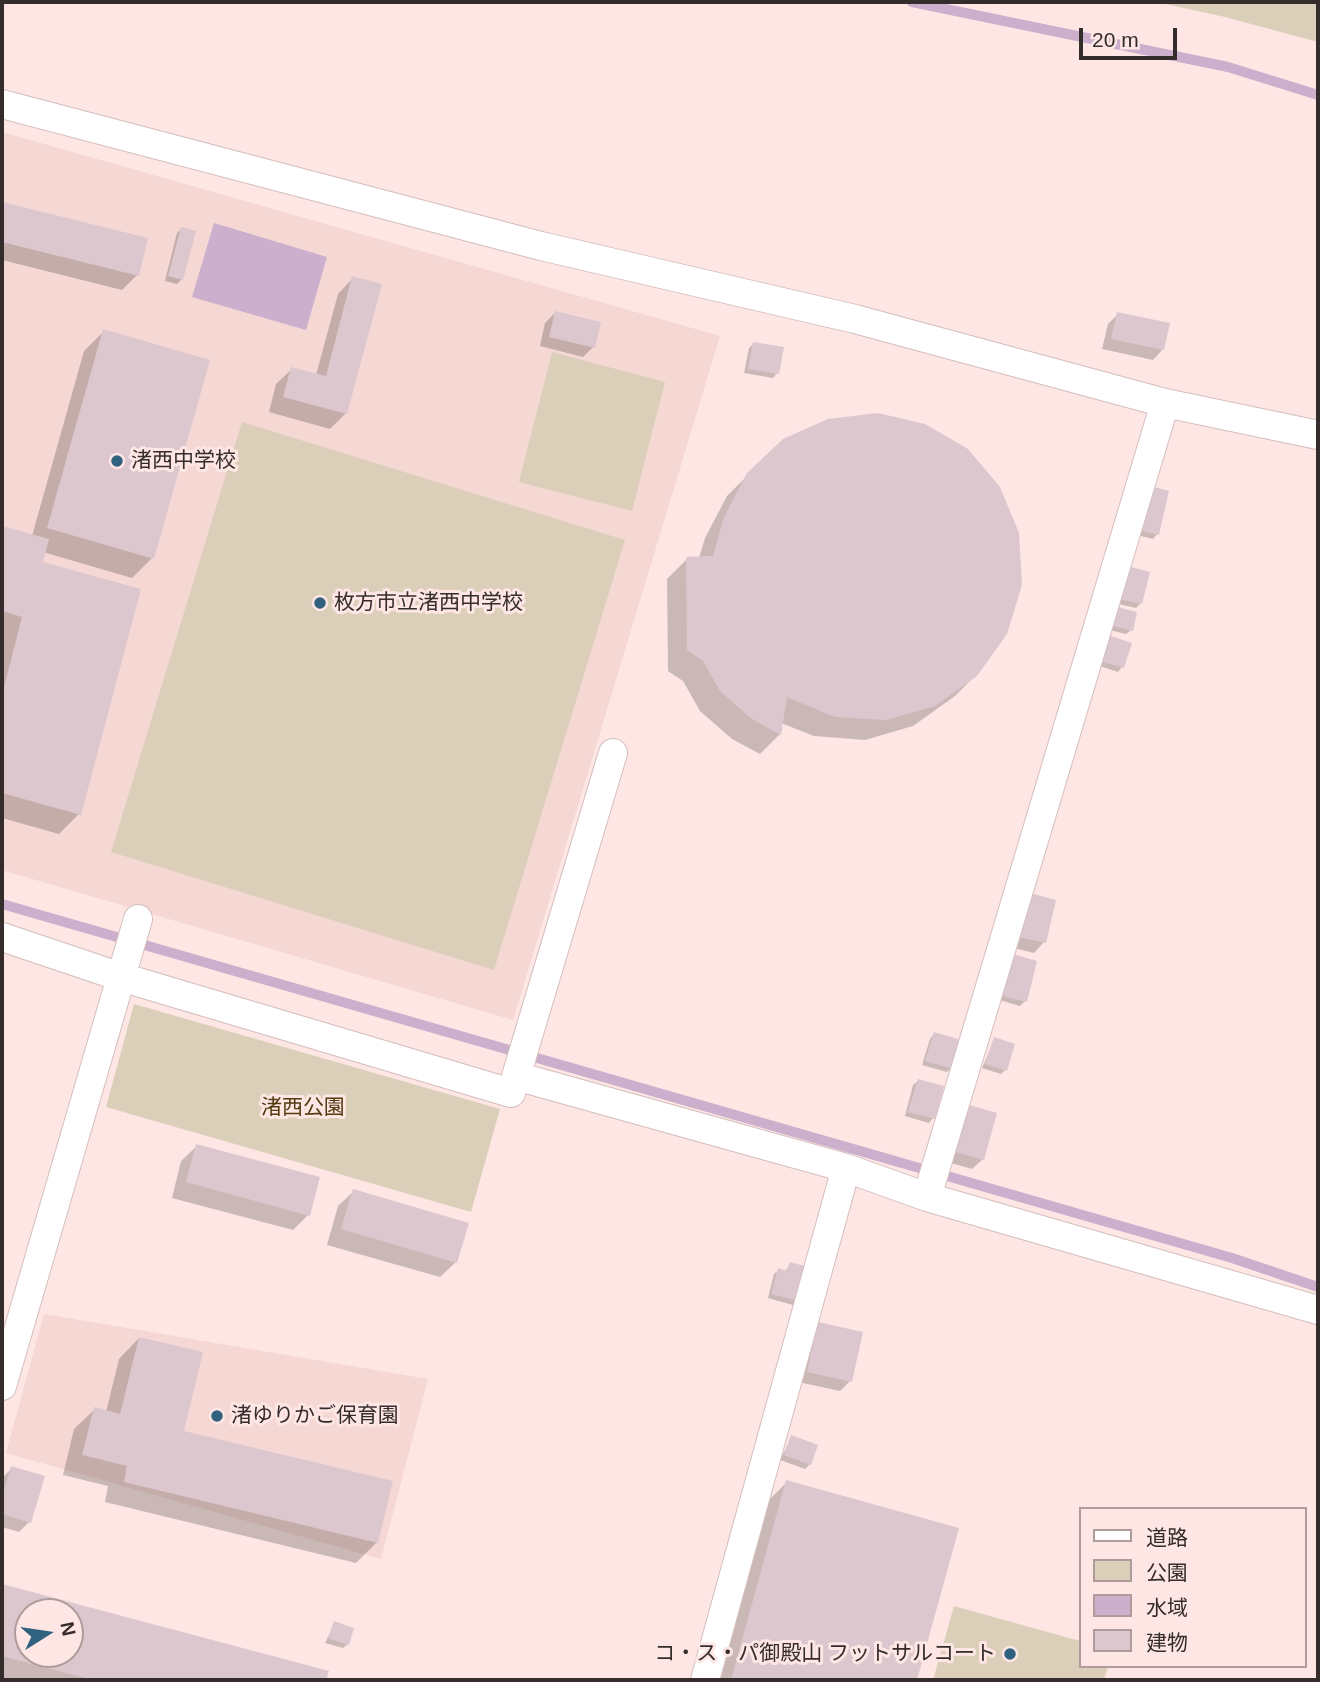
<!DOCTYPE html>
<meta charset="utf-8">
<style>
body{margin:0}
#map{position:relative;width:1320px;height:1682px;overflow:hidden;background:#fde6e4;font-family:Arial,"Noto Sans JP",sans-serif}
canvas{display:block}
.frame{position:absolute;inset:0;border:4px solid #352c2c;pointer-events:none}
.legend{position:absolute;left:1079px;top:1507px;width:228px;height:161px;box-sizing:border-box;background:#fde6e4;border:2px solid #ad9c9a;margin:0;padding:9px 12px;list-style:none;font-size:21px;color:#352c2c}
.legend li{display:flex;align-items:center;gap:14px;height:35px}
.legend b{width:35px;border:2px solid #ad9c9a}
.north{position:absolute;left:14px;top:1598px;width:70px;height:70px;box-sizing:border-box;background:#fde6e4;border:2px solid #ad9c9a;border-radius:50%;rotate:78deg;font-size:19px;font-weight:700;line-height:28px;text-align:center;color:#352c2c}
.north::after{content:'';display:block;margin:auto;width:24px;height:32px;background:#30617f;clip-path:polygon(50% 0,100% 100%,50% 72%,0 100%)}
.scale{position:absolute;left:1079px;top:28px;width:98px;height:32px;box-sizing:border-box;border:4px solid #352c2c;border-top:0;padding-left:9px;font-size:21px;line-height:24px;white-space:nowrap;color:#352c2c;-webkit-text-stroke:5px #fde6e4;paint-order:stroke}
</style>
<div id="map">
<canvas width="1320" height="1682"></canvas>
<div class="frame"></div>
<ul class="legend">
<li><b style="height:9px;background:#fff"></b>道路</li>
<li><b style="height:19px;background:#dccfba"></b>公園</li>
<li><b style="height:19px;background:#cbafcd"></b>水域</li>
<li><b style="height:19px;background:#dcc7cf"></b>建物</li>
</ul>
<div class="north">N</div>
<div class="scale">20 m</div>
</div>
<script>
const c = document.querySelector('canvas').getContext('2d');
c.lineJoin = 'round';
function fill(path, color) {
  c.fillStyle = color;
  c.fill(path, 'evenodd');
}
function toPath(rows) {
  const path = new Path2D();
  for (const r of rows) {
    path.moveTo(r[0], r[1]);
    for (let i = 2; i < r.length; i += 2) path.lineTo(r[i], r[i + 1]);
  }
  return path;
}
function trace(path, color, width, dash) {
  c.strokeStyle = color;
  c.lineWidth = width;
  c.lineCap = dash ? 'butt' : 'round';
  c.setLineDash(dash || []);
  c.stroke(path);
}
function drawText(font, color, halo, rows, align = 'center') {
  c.font = font + ' Arial,"Noto Sans JP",sans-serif';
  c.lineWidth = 6;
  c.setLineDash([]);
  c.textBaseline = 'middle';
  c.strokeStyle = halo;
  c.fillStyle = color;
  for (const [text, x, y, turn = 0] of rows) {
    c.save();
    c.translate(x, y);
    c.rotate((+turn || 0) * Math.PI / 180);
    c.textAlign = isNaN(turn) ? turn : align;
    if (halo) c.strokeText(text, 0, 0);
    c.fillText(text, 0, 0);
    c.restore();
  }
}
const built = toPath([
 [2,132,720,336,513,1020,2,870],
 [44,1314,428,1379,381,1559,6,1453]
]);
const green = toPath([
 [1156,2,1318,2,1318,42,1225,17],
 [552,352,665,382,632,511,519,482],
 [242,422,625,540,494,970,111,852],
 [134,1004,500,1109,471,1212,106,1107],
 [954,1606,1080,1641,1080,1666,1108,1666,1104,1680,933,1680]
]);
const water = toPath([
 [214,223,327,257,306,330,192,297]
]);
const shadow = toPath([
 [2,203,146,239,137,275,122,290,2,260],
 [182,229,182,279,177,284,165,281,177,233],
 [353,278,346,413,330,429,269,412,276,384,292,369,316,375,338,294],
 [556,312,593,347,583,357,540,346,545,323],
 [1118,314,1163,349,1153,360,1102,349,1108,324],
 [104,331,152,558,132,578,43,552,40,563,79,814,59,834,2,818,2,528,32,536,84,351],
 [753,344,777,373,773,378,744,373,749,348],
 [748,475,976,675,955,696,913,726,865,740,814,736,781,723,780,734,760,754,732,739,700,711,683,681,668,671,667,579,687,559,699,558,705,538,727,496],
 [1167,492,1157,534,1153,539,1133,534],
 [1122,573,1140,604,1136,608,1114,603],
 [1114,608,1131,630,1126,634,1105,629],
 [1104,642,1122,667,1118,672,1097,665],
 [1020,905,1044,942,1034,953,1010,947],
 [1009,961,1025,1001,1020,1006,999,1000],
 [934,1034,952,1068,947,1072,922,1065,930,1039],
 [995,1039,1005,1070,1001,1074,982,1068],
 [918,1081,933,1118,929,1123,905,1116,913,1085],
 [969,1107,983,1159,972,1169,947,1162],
 [197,1146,308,1215,293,1230,172,1198,181,1161],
 [354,1191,456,1262,440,1277,327,1245,338,1206],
 [790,1264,797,1300,793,1305,768,1298,774,1274,779,1270,785,1272],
 [818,1324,850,1381,840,1391,798,1382,808,1334],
 [139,1338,182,1432,377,1542,356,1563,105,1502,108,1486,63,1475,74,1429,95,1409,106,1412,119,1359],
 [792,1437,810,1464,805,1469,780,1460],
 [12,1468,29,1522,19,1532,2,1527,2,1478],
 [787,1482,957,1530,915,1680,717,1680,767,1502],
 [2,1586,326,1672,324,1680,2,1680],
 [28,1612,70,1612,70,1654,28,1654],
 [335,1623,348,1644,343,1648,325,1643]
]);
const stream = toPath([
 [912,2,1228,67,1318,95],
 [2,904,1232,1258,1318,1287]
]);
const building = toPath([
 [2,202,148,238,139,276,2,242],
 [181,227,196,231,183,280,168,276],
 [352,276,382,284,347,414,283,397,291,367,326,376],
 [555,311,601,322,595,348,549,337],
 [1117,312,1170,323,1164,350,1111,339],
 [103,329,210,360,154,559,47,528],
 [753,342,784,347,779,374,748,369],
 [878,413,925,424,968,449,1000,487,1019,533,1022,585,1007,634,977,676,935,706,886,720,835,717,787,697,781,735,752,719,720,691,703,661,687,650,686,557,713,556,724,517,747,473,783,439,828,419],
 [1147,485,1169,491,1159,535,1137,530],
 [2,526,49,539,43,562,141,589,81,815,2,793,2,695,22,617,2,611],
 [1127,566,1150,572,1142,604,1118,599],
 [1113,606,1137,612,1133,631,1109,625],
 [1108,635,1132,643,1124,668,1100,661],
 [1030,893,1056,900,1046,943,1019,937],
 [1013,954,1037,961,1027,1002,1003,996],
 [934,1032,961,1040,953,1069,925,1061],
 [994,1037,1015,1044,1007,1071,985,1064],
 [918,1079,944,1086,935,1119,908,1112],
 [969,1105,997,1113,984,1160,956,1152],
 [196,1144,320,1177,310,1216,186,1182],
 [353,1189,469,1223,457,1263,341,1229],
 [790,1262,808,1267,799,1301,771,1294,778,1268,787,1271],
 [818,1322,863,1332,852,1382,807,1372],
 [139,1337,203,1352,184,1431,393,1481,378,1543,124,1482,127,1466,82,1455,94,1407,120,1414],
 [791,1435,818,1445,811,1465,784,1455],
 [11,1466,45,1476,31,1523,2,1514,2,1497],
 [786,1480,959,1528,917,1680,731,1680],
 [2,1584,329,1671,326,1680,93,1680,2,1656],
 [28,1612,70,1612,70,1654,28,1654],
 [334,1621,354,1628,349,1645,328,1638]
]);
const street = toPath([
 [2,104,541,246,855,319,1165,403,1318,435],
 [2,937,121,977,511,1093,613,753],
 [516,1076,846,1168,927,1197,1318,1310],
 [927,1197,1165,403],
 [2,1386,138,919],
 [705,1680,846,1168]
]);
const markers = [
 [117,461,7,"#30617f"],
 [320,603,7,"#30617f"],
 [217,1416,7,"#30617f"],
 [1010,1654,7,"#30617f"]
];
const poiNames = [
 ["渚西中学校",131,461],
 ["枚方市立渚西中学校",334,603],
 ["渚ゆりかご保育園",231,1416],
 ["コ・ス・パ御殿山 フットサルコート",996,1654,"right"]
];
const parkNames = [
 ["渚西公園",303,1108]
];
fill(built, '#f5d7d4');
fill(green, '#dccfba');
fill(water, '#cbafcd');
fill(shadow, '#0003');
trace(stream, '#cbafcd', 10);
fill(building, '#dcc7cf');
trace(street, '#d4bebc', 30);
trace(street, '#fff', 28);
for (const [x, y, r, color] of markers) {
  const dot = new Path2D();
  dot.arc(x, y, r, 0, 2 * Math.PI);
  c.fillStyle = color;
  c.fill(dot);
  trace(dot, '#fde6e4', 2.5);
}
drawText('21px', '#352c2c', '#fde6e4', poiNames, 'left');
drawText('21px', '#513b0f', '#fde6e4', parkNames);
</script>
